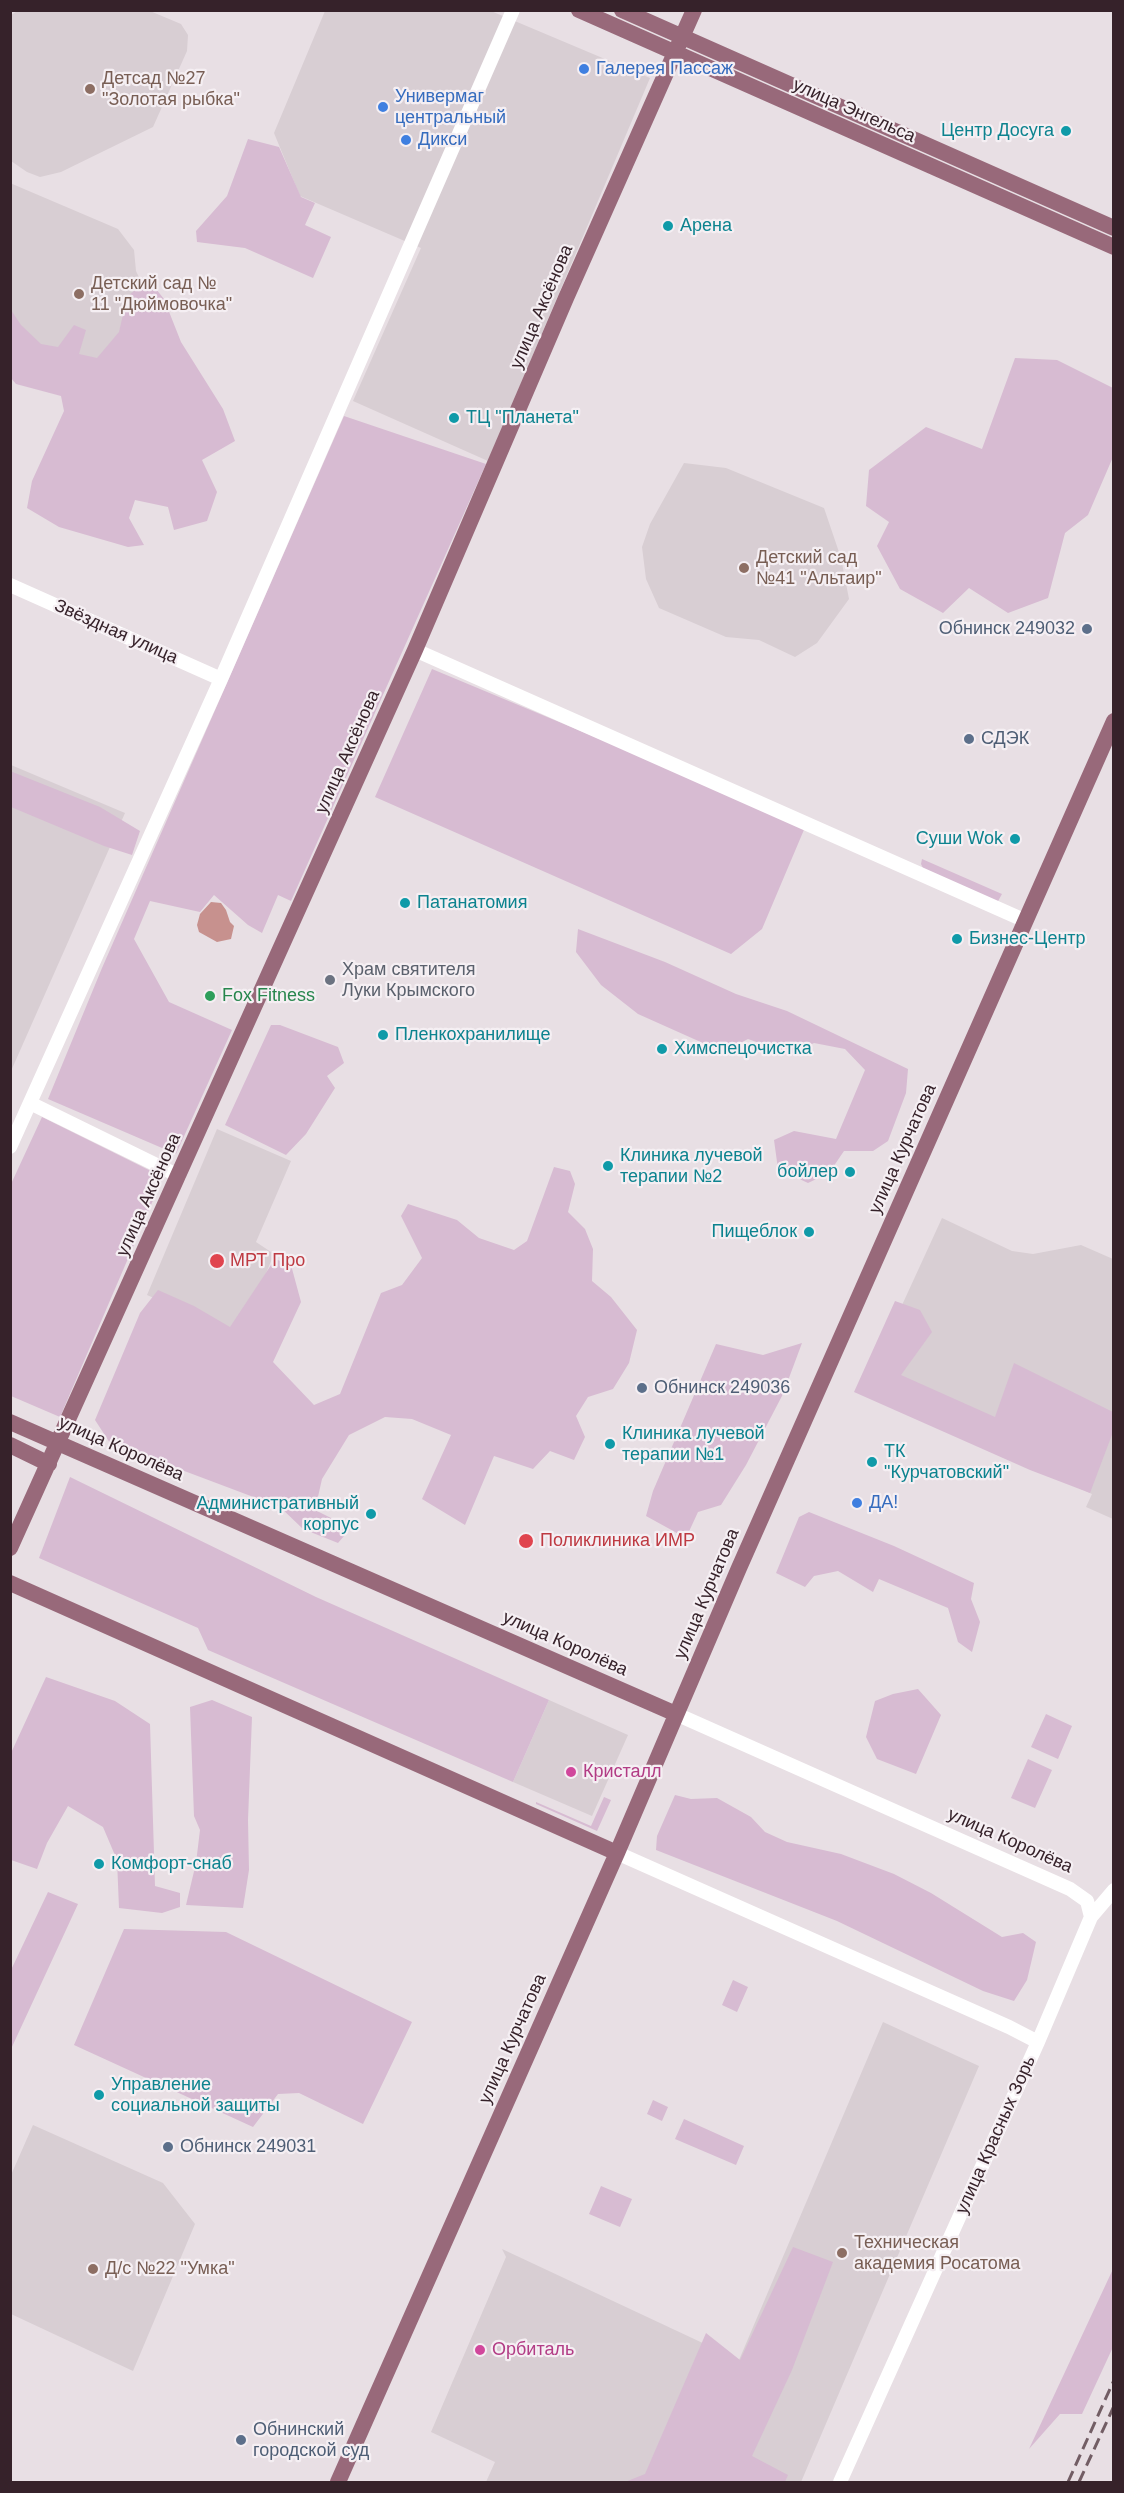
<!DOCTYPE html>
<meta charset="utf-8">
<style>
body{margin:0}
#map{position:relative;width:1124px;height:2493px;overflow:hidden;background:#e8dfe4;font-family:Helvetica,sans-serif}
canvas{display:block}
.frame{position:absolute;inset:0;border:12px solid #36222a;pointer-events:none}
</style>
<div id="map">
<canvas width="1124" height="2493"></canvas>
<div class="frame"></div>
</div>
<script>
const c = document.querySelector('canvas').getContext('2d');
c.lineJoin = 'round';
function fill(path, color) {
  c.fillStyle = color;
  c.fill(path, 'evenodd');
}
function toPath(rows) {
  const path = new Path2D();
  for (const r of rows) {
    path.moveTo(r[0], r[1]);
    for (let i = 2; i < r.length; i += 2) path.lineTo(r[i], r[i + 1]);
  }
  return path;
}
function trace(path, color, width, dash) {
  c.strokeStyle = color;
  c.lineWidth = width;
  c.lineCap = dash ? 'butt' : 'round';
  c.setLineDash(dash || []);
  c.stroke(path);
}
function drawText(font, color, halo, rows, align = 'center') {
  c.font = font + ' Helvetica,sans-serif';
  c.lineWidth = 4.5;
  c.setLineDash([]);
  c.textBaseline = 'middle';
  c.strokeStyle = halo;
  c.fillStyle = color;
  for (const [text, x, y, turn = 0] of rows) {
    c.save();
    c.translate(x, y);
    c.rotate((+turn || 0) * Math.PI / 180);
    c.textAlign = isNaN(turn) ? turn : align;
    if (halo) c.strokeText(text, 0, 0);
    c.fillText(text, 0, 0);
    c.restore();
  }
}
const built = toPath([
 [19,10,150,11,181,24,188,35,187,51,153,127,61,172,40,177,27,172,11,161,11,15],
 [325,11,491,11,650,78,488,461,353,401,421,248,300,196,274,133],
 [10,183,118,229,134,250,136,271,158,317,141,395,11,335],
 [684,463,726,468,824,508,841,558,849,599,817,643,795,657,759,640,726,637,659,608,646,579,642,547,650,524],
 [11,765,125,813,11,1071],
 [217,1129,291,1161,256,1242,274,1254,240,1336,147,1295],
 [942,1218,1012,1251,1033,1254,1081,1245,1113,1259,1113,1519,1086,1507,1092,1494,978,1444,863,1390],
 [549,1700,628,1735,592,1816,513,1782],
 [883,2022,979,2066,801,2482,486,2482,495,2462,431,2432,506,2257,502,2249,739,2360],
 [33,2125,163,2183,195,2224,133,2371,11,2314,11,2175]
]);
const green = toPath([
 [248,139,279,147,301,197,315,203,305,225,331,237,313,278,245,248,197,242,196,231,227,196],
 [148,279,164,299,181,342,223,409,235,441,202,460,217,492,207,521,174,530,168,507,135,500,129,518,144,545,128,547,59,527,27,508,32,481,64,411,61,396,16,384,11,378,11,310,21,325,41,344,58,347,74,325,86,330,79,354,97,358,119,332,127,297],
 [1015,358,1057,360,1113,388,1113,457,1088,515,1065,533,1048,598,1008,613,969,588,943,613,900,589,877,546,889,522,866,506,869,470,926,427,982,449],
 [344,416,486,464,291,901,278,895,262,933,248,925,214,895,200,912,150,901,134,939,169,1002,232,1030,176,1154,48,1099,102,968],
 [432,669,806,825,762,929,731,954,375,797],
 [10,771,100,807,140,831,132,855,104,846,11,807],
 [922,859,1002,894,997,903,924,870,921,864],
 [578,929,665,962,736,994,787,1011,908,1069,906,1093,888,1141,873,1151,844,1151,829,1173,808,1183,778,1169,774,1140,794,1131,836,1139,865,1070,845,1049,814,1043,791,1054,748,1039,723,1052,638,1014,601,985,576,952],
 [271,1025,280,1025,338,1047,344,1063,327,1076,335,1088,306,1134,286,1155,225,1125],
 [42,1117,163,1177,60,1417,11,1396,11,1184],
 [554,1167,570,1171,575,1184,568,1212,585,1229,593,1249,592,1281,611,1297,637,1330,629,1363,613,1389,588,1397,576,1416,585,1437,574,1460,550,1451,533,1469,494,1456,465,1525,422,1499,451,1435,412,1419,385,1417,349,1435,322,1479,315,1510,351,1528,338,1543,303,1529,280,1507,110,1443,95,1420,140,1313,158,1290,194,1306,230,1327,275,1259,291,1265,301,1302,273,1362,314,1405,340,1394,381,1293,402,1285,422,1258,401,1216,408,1204,457,1220,479,1238,514,1250,527,1241],
 [895,1301,920,1310,932,1332,901,1375,995,1417,1014,1363,1113,1412,1113,1432,1090,1493,1030,1470,854,1392],
 [802,1343,783,1394,746,1465,721,1505,698,1512,686,1538,646,1516,653,1491,716,1344,763,1355],
 [70,1477,316,1597,549,1700,513,1782,208,1650,198,1628,39,1558],
 [809,1512,894,1546,974,1583,971,1599,980,1622,972,1652,958,1642,948,1608,879,1579,873,1592,838,1571,814,1576,805,1587,776,1573,799,1517],
 [46,1677,115,1701,150,1724,155,1886,180,1893,180,1907,162,1913,119,1908,117,1860,103,1827,68,1806,47,1843,37,1869,11,1860,11,1753],
 [918,1689,941,1715,916,1774,877,1759,866,1737,875,1701,893,1694],
 [212,1700,252,1717,248,1820,249,1870,243,1908,186,1905,196,1863,200,1830,194,1816,190,1707],
 [1046,1714,1072,1726,1058,1759,1031,1747],
 [1028,1759,1052,1770,1035,1808,1011,1798],
 [675,1795,691,1799,717,1798,751,1817,765,1832,787,1842,841,1854,894,1874,931,1893,1002,1937,1023,1933,1036,1942,1027,1980,1014,2001,983,1991,837,1921,656,1850,657,1836],
 [604,1797,611,1800,597,1831,536,1804,536,1802,591,1826],
 [48,1892,78,1904,11,2049,11,1970],
 [124,1929,226,1932,412,2022,363,2124,299,2093,278,2094,253,2127,74,2045],
 [733,1980,748,1987,737,2012,722,2005],
 [653,2100,668,2107,662,2121,647,2114],
 [684,2119,744,2146,736,2165,675,2139],
 [601,2186,632,2199,620,2227,589,2214],
 [793,2247,833,2262,792,2370,752,2456,788,2475,785,2482,625,2482,645,2474,706,2333,740,2360],
 [1113,2269,1113,2347,1082,2414,1060,2414,1029,2449]
]);
const water = toPath([
 [211,902,221,903,226,910,230,922,234,926,231,939,217,942,199,932,197,925,200,914]
]);
const minor = toPath([
 [10,585,221,679],
 [415,650,1026,921],
 [30,1103,179,1176],
 [10,1147,221,679,513,10],
 [676,1714,1070,1889,1087,1901,1091,1917],
 [617,1853,1009,2027,1038,2042],
 [840,2482,1038,2042,1091,1917,1114,1890]
]);
const major = toPath([
 [579,10,1114,247],
 [622,10,1114,228],
 [10,1422,676,1714],
 [10,1445,49,1464],
 [10,1548,415,650,566,298,694,10],
 [10,1583,617,1853],
 [338,2482,617,1853,739,1568,1114,721]
]);
const rail = toPath([
 [1068,2482,1114,2380],
 [1079,2482,1114,2406]
]);
const markers = [
 [584,69,6,"#3f7fe0"],
 [90,89,6,"#8d6e63"],
 [383,107,6,"#3f7fe0"],
 [1066,131,6,"#0f9aa8"],
 [406,140,6,"#3f7fe0"],
 [668,226,6,"#0f9aa8"],
 [79,294,6,"#8d6e63"],
 [454,418,6,"#0f9aa8"],
 [744,568,6,"#8d6e63"],
 [1087,629,6,"#5c6f8a"],
 [969,739,6,"#5c6f8a"],
 [1015,839,6,"#0f9aa8"],
 [405,903,6,"#0f9aa8"],
 [957,939,6,"#0f9aa8"],
 [330,980,6,"#6b7280"],
 [210,996,6,"#2e9e5b"],
 [383,1035,6,"#0f9aa8"],
 [662,1049,6,"#0f9aa8"],
 [608,1166,6,"#0f9aa8"],
 [850,1172,6,"#0f9aa8"],
 [809,1232,6,"#0f9aa8"],
 [217,1261,8,"#e0444e"],
 [642,1388,6,"#5c6f8a"],
 [610,1444,6,"#0f9aa8"],
 [872,1462,6,"#0f9aa8"],
 [857,1503,6,"#3f7fe0"],
 [371,1514,6,"#0f9aa8"],
 [526,1541,8,"#e0444e"],
 [571,1772,6,"#d1479c"],
 [99,1864,6,"#0f9aa8"],
 [99,2095,6,"#0f9aa8"],
 [168,2147,6,"#5c6f8a"],
 [842,2253,6,"#8d6e63"],
 [93,2269,6,"#8d6e63"],
 [480,2350,6,"#d1479c"],
 [241,2440,6,"#5c6f8a"]
];
const shopNames = [
 ["Галерея Пассаж",596,69],
 ["Универмаг",395,97],
 ["центральный",395,118],
 ["Дикси",418,140],
 ["ДА!",869,1503]
];
const educationNames = [
 ["Детсад №27",102,79],
 ["\"Золотая рыбка\"",102,100],
 ["Детский сад №",91,284],
 ["11 \"Дюймовочка\"",91,305],
 ["Детский сад",756,558],
 ["№41 \"Альтаир\"",756,579],
 ["Техническая",854,2243],
 ["академия Росатома",854,2264],
 ["Д/с №22 \"Умка\"",105,2269]
];
const streetNames = [
 ["улица Энгельса",854,111,24],
 ["улица Аксёнова",542,307,-67],
 ["Звёздная улица",116,632,24],
 ["улица Аксёнова",348,752,-66],
 ["улица Курчатова",903,1149,-66],
 ["улица Аксёнова",149,1195,-66],
 ["улица Королёва",121,1449,24],
 ["улица Курчатова",707,1594,-67],
 ["улица Королёва",565,1644,24],
 ["улица Королёва",1010,1841,24],
 ["улица Курчатова",513,2039,-66],
 ["улица Красных Зорь",996,2135,-66]
];
const cultureNames = [
 ["Центр Досуга",1054,131,"right"],
 ["Арена",680,226],
 ["ТЦ \"Планета\"",466,418],
 ["Суши Wok",1003,839,"right"],
 ["Патанатомия",417,903],
 ["Бизнес-Центр",969,939],
 ["Пленкохранилище",395,1035],
 ["Химспецочистка",674,1049],
 ["Клиника лучевой",620,1156],
 ["терапии №2",620,1177],
 ["бойлер",838,1172,"right"],
 ["Пищеблок",797,1232,"right"],
 ["Клиника лучевой",622,1434],
 ["терапии №1",622,1455],
 ["ТК",884,1452],
 ["\"Курчатовский\"",884,1473],
 ["Административный",359,1504,"right"],
 ["корпус",359,1525,"right"],
 ["Комфорт-снаб",111,1864],
 ["Управление",111,2085],
 ["социальной защиты",111,2106]
];
const serviceNames = [
 ["Обнинск 249032",1075,629,"right"],
 ["СДЭК",981,739],
 ["Обнинск 249036",654,1388],
 ["Обнинск 249031",180,2147],
 ["Обнинский",253,2430],
 ["городской суд",253,2451]
];
const worshipNames = [
 ["Храм святителя",342,970],
 ["Луки Крымского",342,991]
];
const leisureNames = [
 ["Fox Fitness",222,996]
];
const healthNames = [
 ["МРТ Про",230,1261],
 ["Поликлиника ИМР",540,1541]
];
const hotelNames = [
 ["Кристалл",583,1772],
 ["Орбиталь",492,2350]
];
fill(built, '#d8ced3');
fill(green, '#d7bbd2');
fill(water, '#c7918e');
trace(minor, '#fff', 14);
trace(major, '#98697a', 16);
trace(rail, '#725d64', 3, [12, 6]);
for (const [x, y, r, color] of markers) {
  const dot = new Path2D();
  dot.arc(x, y, r, 0, 2 * Math.PI);
  c.fillStyle = color;
  c.fill(dot);
  trace(dot, '#f5eff3', 2);
}
drawText('18px', '#366cbe', '#f5eff3', shopNames, 'left');
drawText('18px', '#785e54', '#f5eff3', educationNames, 'left');
drawText('18px', '#36222a', '#f5eff3', streetNames);
drawText('18px', '#0d838f', '#f5eff3', cultureNames, 'left');
drawText('18px', '#4e5e75', '#f5eff3', serviceNames, 'left');
drawText('18px', '#5b616d', '#f5eff3', worshipNames, 'left');
drawText('18px', '#27864d', '#f5eff3', leisureNames, 'left');
drawText('18px', '#be3a42', '#f5eff3', healthNames, 'left');
drawText('18px', '#b23c85', '#f5eff3', hotelNames, 'left');
</script>
